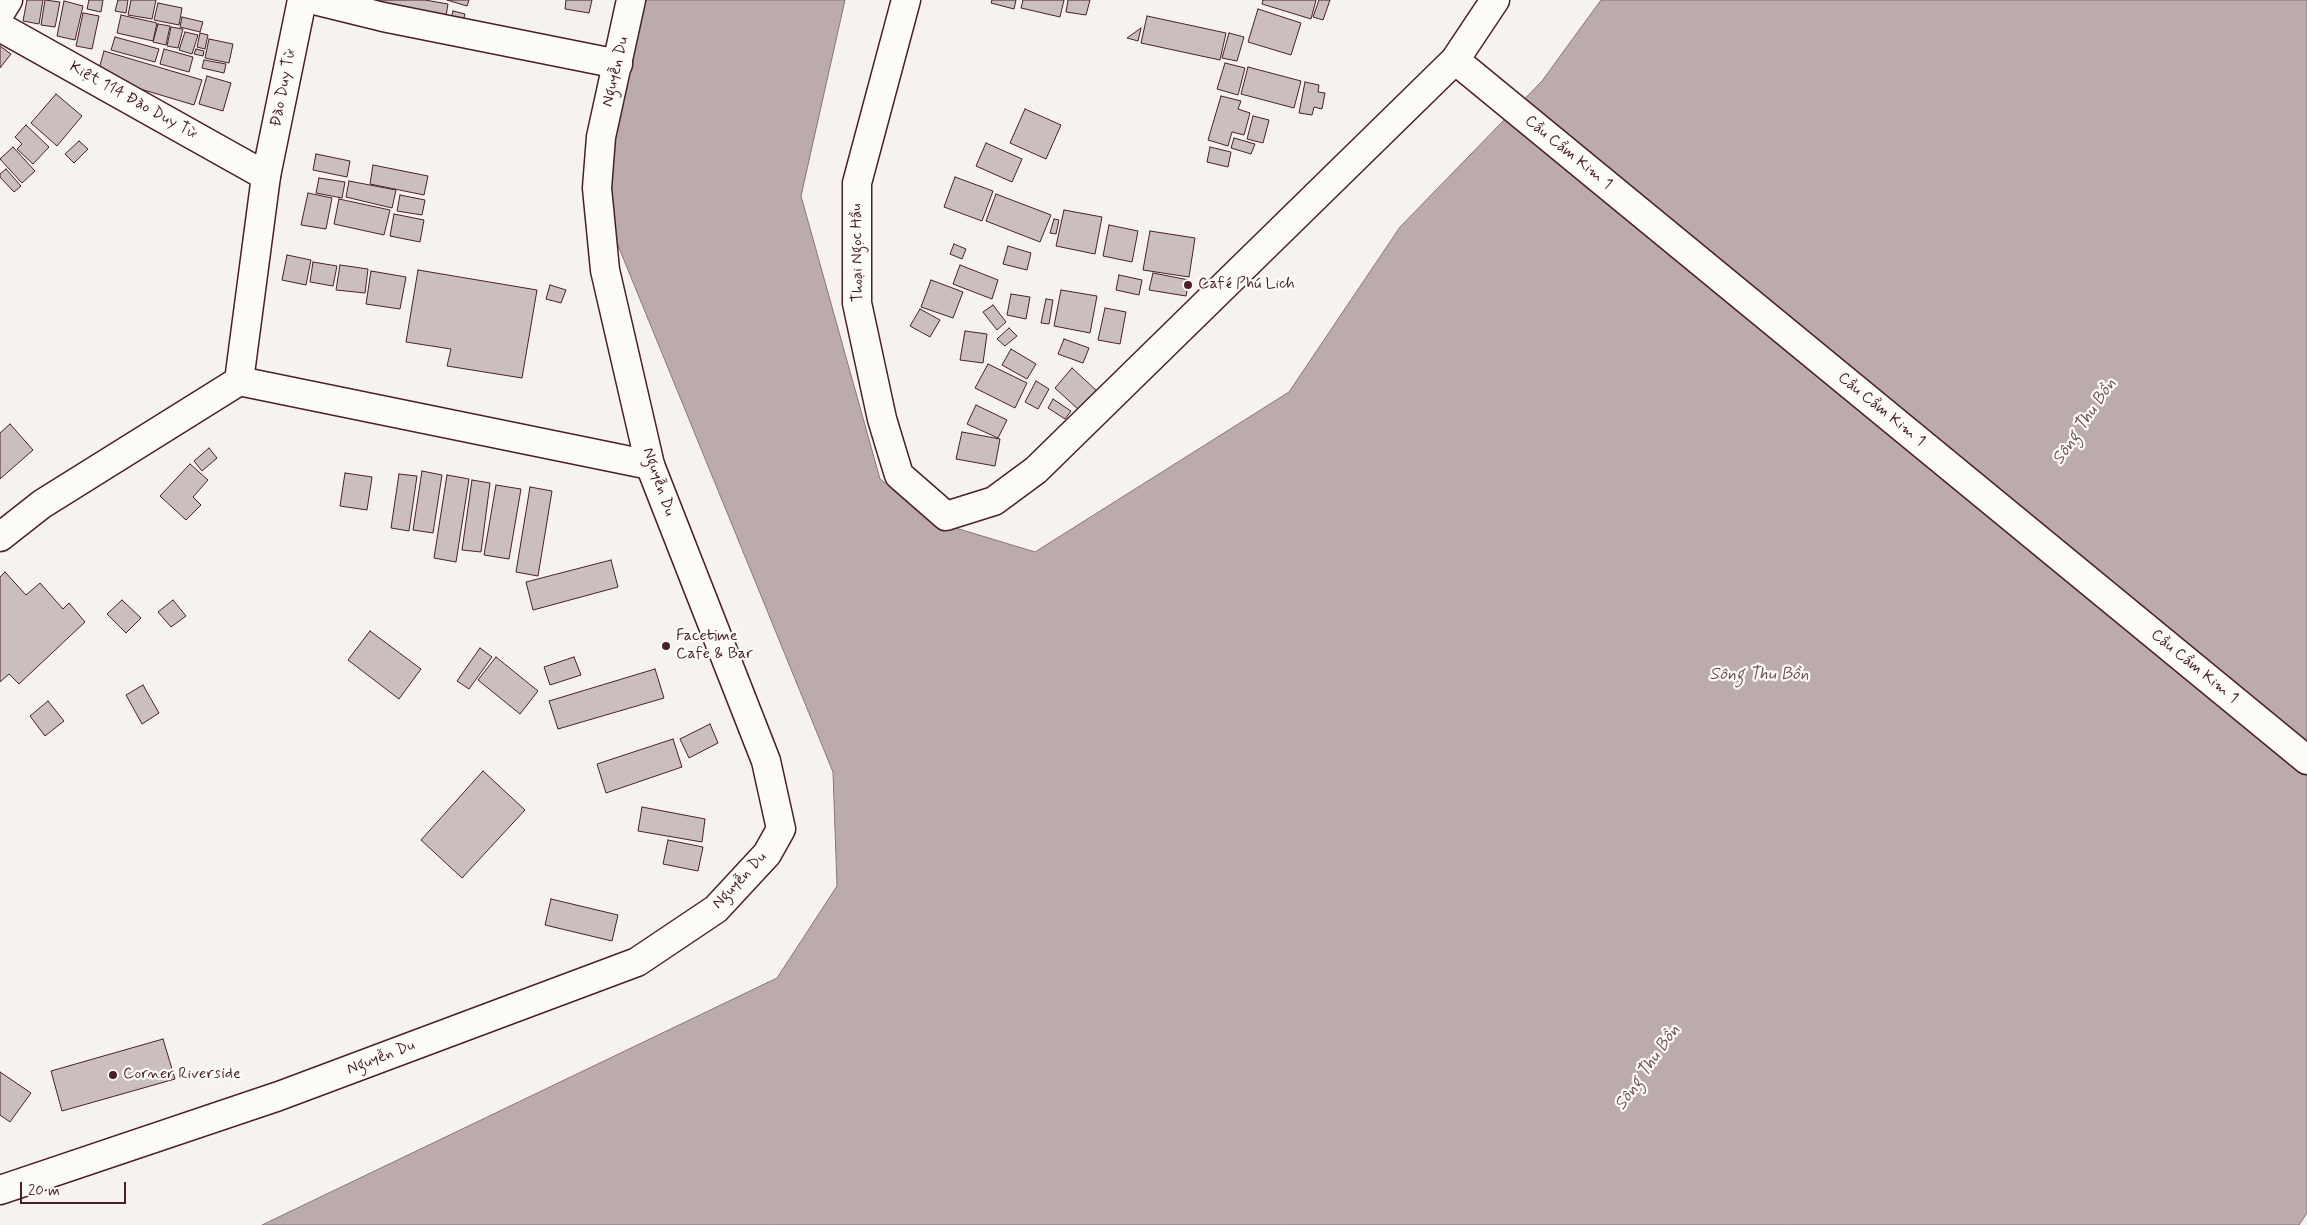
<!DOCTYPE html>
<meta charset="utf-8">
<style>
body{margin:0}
#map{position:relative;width:2307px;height:1225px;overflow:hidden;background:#f6f3ef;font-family:Mynerve,sans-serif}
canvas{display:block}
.scale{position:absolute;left:20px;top:1182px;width:106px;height:22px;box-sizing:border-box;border:2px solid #4a1f2b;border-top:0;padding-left:6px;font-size:15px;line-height:18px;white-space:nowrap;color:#4a1f2b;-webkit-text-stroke:4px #fdfcf7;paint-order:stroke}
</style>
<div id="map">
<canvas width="2307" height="1225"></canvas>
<div class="scale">20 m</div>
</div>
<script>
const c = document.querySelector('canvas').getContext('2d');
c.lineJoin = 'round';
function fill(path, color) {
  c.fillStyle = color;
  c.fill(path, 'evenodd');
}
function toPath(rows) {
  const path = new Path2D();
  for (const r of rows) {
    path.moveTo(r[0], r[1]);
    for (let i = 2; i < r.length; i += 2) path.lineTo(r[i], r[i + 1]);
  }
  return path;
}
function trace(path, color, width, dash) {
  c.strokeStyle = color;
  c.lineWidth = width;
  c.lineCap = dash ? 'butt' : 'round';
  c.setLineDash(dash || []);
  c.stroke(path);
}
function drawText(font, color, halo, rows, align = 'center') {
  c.font = font + ' Mynerve,sans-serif';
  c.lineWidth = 4.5;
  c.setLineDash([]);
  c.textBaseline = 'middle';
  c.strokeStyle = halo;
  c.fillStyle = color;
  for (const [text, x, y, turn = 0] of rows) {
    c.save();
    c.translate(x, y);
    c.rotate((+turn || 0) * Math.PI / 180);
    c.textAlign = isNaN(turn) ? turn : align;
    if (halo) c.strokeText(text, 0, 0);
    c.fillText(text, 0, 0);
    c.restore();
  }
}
const water = toPath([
 [644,0,845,0,801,196,880,479,936,522,1035,552,1289,392,1400,227,1542,81,1601,0,2307,0,2307,1213,2299,1225,262,1225,777,978,837,886,833,772,615,238,605,177,644,0]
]);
const building = toPath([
 [27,0,43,0,39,24,23,21,27,0],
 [45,0,60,2,55,27,41,25,45,0],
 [89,0,103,0,101,12,87,9,89,0],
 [118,0,128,0,126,13,115,11,118,0],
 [131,0,156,0,152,19,128,15,131,0],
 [372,0,425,0,448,4,445,22,371,8,372,0],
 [447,0,469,0,467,6,447,0],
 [566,0,592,0,589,13,565,9,566,0],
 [992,0,1016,0,1014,9,991,3,992,0],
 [1023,0,1064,0,1060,17,1021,8,1023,0],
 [1068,0,1090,0,1086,15,1066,12,1068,0],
 [1263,0,1316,0,1311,19,1262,4,1263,0],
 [1319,0,1330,0,1323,20,1313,17,1319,0],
 [64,1,83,6,75,40,57,36,64,1],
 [158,3,182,8,179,25,154,20,158,3],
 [1258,9,1301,23,1291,55,1248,42,1258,9],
 [453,11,465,14,461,29,449,26,453,11],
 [83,13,99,16,92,49,76,46,83,13],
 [121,15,157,23,153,41,117,33,121,15],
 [1147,16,1226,33,1220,60,1141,43,1147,16],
 [182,17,203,22,200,32,180,27,182,17],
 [158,24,170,26,166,45,153,42,158,24],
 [171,27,183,29,178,48,167,46,171,27],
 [1141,28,1138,41,1127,38,1141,28],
 [185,32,198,35,192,54,179,50,185,32],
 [200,33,208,35,205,49,197,47,200,33],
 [1229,33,1244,37,1237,61,1222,58,1229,33],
 [115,37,159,49,155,62,111,50,115,37],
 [209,39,233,44,229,63,205,58,209,39],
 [0,46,11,54,0,68,0,46],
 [164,49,193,57,189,72,160,64,164,49],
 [196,49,204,51,203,56,194,54,196,49],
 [104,51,202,80,194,105,97,76,104,51],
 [204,60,226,64,224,73,202,68,204,60],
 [1225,63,1245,68,1238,95,1217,89,1225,63],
 [1248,67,1301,81,1294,108,1241,94,1248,67],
 [207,76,231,83,223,111,199,104,207,76],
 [1305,82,1319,85,1318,92,1325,93,1322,109,1314,107,1312,115,1299,113,1305,82],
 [56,94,82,116,57,146,31,123,56,94],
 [1221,96,1241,101,1238,109,1250,113,1244,135,1232,132,1228,146,1208,140,1221,96],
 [1025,109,1061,125,1046,159,1010,143,1025,109],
 [1253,116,1269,120,1263,143,1247,139,1253,116],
 [26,125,49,147,33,164,17,149,22,144,15,137,26,125],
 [1234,138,1255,144,1251,154,1231,148,1234,138],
 [79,141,88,149,74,163,65,154,79,141],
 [986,143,1022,159,1012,182,976,166,986,143],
 [13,147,35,171,22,183,0,159,13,147],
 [1210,147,1231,152,1228,167,1207,162,1210,147],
 [316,154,350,161,347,177,313,170,316,154],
 [373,165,428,176,424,195,370,184,373,165],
 [6,169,21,186,14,192,0,177,0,174,6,169],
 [955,177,993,191,982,221,944,207,955,177],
 [319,178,345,182,342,198,316,193,319,178],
 [349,181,396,190,392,208,346,197,349,181],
 [308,193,332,198,326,229,301,225,308,193],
 [996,194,1051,215,1040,242,986,221,996,194],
 [400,195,425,200,422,215,397,211,400,195],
 [339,199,390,210,384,235,334,224,339,199],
 [1064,210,1102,217,1095,254,1056,246,1064,210],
 [394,214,424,220,420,242,390,236,394,214],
 [1054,219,1059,220,1056,234,1050,233,1054,219],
 [1109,225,1138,231,1132,262,1103,256,1109,225],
 [1150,231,1195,238,1189,277,1143,270,1150,231],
 [954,244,966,249,962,259,950,254,954,244],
 [1008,246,1031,253,1027,270,1003,264,1008,246],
 [287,255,311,260,306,285,282,280,287,255],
 [313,262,337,266,333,286,310,282,313,262],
 [340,265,368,269,365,293,336,290,340,265],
 [960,265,998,280,992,299,953,284,960,265],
 [418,270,537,290,522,378,447,366,451,349,406,342,418,270],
 [371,271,406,277,400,309,366,304,371,271],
 [1153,273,1189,280,1186,296,1149,290,1153,273],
 [1119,275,1142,280,1139,295,1116,290,1119,275],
 [931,280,963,292,953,318,921,307,931,280],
 [550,285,566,290,561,303,546,299,550,285],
 [1061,290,1097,296,1090,333,1054,326,1061,290],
 [1011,294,1030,297,1026,319,1007,315,1011,294],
 [1046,299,1053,300,1049,324,1041,323,1046,299],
 [993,305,1006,322,997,330,983,312,993,305],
 [1105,308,1126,312,1120,344,1098,340,1105,308],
 [920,309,940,320,930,337,910,326,920,309],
 [1009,328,1017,336,1005,346,997,339,1009,328],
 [965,331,987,334,983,363,960,360,965,331],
 [1064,339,1089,348,1083,363,1058,354,1064,339],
 [1011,349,1036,364,1027,379,1002,365,1011,349],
 [988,364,1027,383,1015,408,975,388,988,364],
 [1072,368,1097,391,1080,411,1055,388,1072,368],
 [1036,381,1049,389,1038,409,1025,402,1036,381],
 [1053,399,1071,411,1065,419,1048,408,1053,399],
 [976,405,1007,420,998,438,967,424,976,405],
 [10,424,33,450,0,479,0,433,10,424],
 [962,432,1000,439,995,466,956,459,962,432],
 [209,448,217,458,202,471,194,461,209,448],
 [190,464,208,480,193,497,201,505,186,520,160,496,190,464],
 [422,471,442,475,433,533,413,530,422,471],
 [345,473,372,477,367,510,340,506,345,473],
 [399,474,417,476,409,531,391,528,399,474],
 [447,475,469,479,456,562,434,558,447,475],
 [472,480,490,483,481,552,462,550,472,480],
 [496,485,521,489,509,559,484,555,496,485],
 [530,487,552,491,538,576,516,572,530,487],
 [611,560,618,587,533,610,526,582,611,560],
 [5,572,26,595,40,583,63,609,69,603,85,622,19,684,9,674,0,682,0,577,5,572],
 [122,600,141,618,126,633,107,614,122,600],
 [173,600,186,616,171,627,158,612,173,600],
 [370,631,421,669,399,699,348,660,370,631],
 [480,648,492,657,469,689,457,681,480,648],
 [496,657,538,691,520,714,478,680,496,657],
 [574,657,581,675,550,685,544,667,574,657],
 [655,669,664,698,558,729,549,701,655,669],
 [143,685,159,713,142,724,126,695,143,685],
 [48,701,64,721,45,736,30,716,48,701],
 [710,724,718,743,689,758,680,739,710,724],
 [673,739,682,767,606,793,597,764,673,739],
 [483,771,525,810,462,878,421,840,483,771],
 [642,807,705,819,702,842,638,831,642,807],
 [668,840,703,847,698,871,663,864,668,840],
 [551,899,618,915,612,941,545,925,551,899],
 [163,1039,175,1079,62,1111,51,1071,163,1039],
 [0,1072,31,1093,10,1122,0,1115,0,1072]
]);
const street = toPath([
 [314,0,383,17,618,64],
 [906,0,857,183,857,303,882,419,899,475,946,516,994,501,1036,470,1455,60,1495,0],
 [0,13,8,0],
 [0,27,266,176],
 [1455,60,2307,760],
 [239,381,650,465]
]);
const secondary = toPath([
 [0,537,42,504,239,381,266,176,302,0],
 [0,1190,279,1096,637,962,716,909,767,854,781,829,766,761,650,465,605,270,597,188,601,137,631,0]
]);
const markers = [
 [1188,285,5,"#4a1f2b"],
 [666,646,5,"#4a1f2b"],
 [113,1075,5,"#4a1f2b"]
];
const streetNames = [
 ["Nguyễn Du",616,72,-77],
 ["Đào Duy Từ",284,88,-79],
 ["Kiệt 114 Đào Duy Từ",133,101,29],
 ["Cầu Cẩm Kim 1",1568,153,39],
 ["Thoại Ngọc Hầu",858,253,-91],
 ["Cầu Cẩm Kim 1",1881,410,39],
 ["Nguyễn Du",658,482,71],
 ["Cầu Cẩm Kim 1",2194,667,39],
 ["Nguyễn Du",740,881,-47],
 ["Nguyễn Du",381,1058,-21]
];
const poiNames = [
 ["Café Phú Lich",1198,285],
 ["Facetime",676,637],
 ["Cafe & Bar",676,655],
 ["Corner Riverside",123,1075]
];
const waterNames = [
 ["Sông Thu Bồn",2085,422,-56],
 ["Sông Thu Bồn",1759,675],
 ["Sông Thu Bồn",1648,1068,-55]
];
fill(water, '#bbabac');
trace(water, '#8e7378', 1);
fill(building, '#cbbfbe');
trace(building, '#4a1f2b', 1);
trace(street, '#4a1f2b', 31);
trace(secondary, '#4a1f2b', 31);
trace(street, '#fdfcf7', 28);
trace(secondary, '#fdfcf7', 28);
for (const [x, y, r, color] of markers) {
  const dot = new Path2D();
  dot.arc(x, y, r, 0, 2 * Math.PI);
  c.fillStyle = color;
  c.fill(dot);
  trace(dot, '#fdfcf7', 2);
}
drawText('16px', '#4a1f2b', '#fdfcf7', streetNames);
drawText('16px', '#4a1f2b', '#fdfcf7', poiNames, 'left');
drawText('italic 18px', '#725058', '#fdfcf7', waterNames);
</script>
